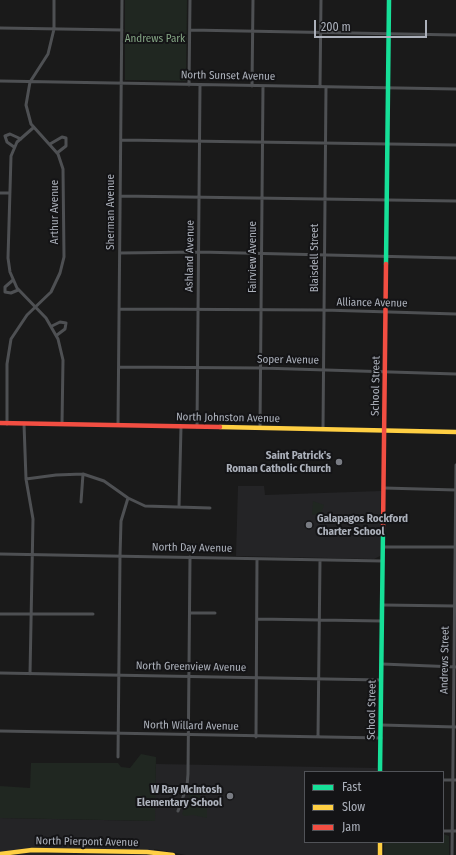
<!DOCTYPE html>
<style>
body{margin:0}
#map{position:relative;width:456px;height:855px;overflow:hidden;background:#1a1a1a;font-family:"Fira Sans Condensed",sans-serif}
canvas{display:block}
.legend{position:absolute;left:304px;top:771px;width:140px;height:72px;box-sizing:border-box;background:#141416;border:1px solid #515358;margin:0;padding:5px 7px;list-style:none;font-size:12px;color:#acb1bb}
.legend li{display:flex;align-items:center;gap:8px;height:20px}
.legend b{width:20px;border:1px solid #515358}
.scale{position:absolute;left:314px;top:20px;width:113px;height:18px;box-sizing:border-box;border:2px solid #acb1bb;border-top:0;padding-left:5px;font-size:12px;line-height:14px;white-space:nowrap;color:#acb1bb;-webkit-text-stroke:3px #141416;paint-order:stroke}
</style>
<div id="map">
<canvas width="456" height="855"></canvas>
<ul class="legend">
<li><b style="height:5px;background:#16e098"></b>Fast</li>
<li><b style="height:5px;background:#ffcf43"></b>Slow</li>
<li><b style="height:5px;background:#f24e42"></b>Jam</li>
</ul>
<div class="scale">200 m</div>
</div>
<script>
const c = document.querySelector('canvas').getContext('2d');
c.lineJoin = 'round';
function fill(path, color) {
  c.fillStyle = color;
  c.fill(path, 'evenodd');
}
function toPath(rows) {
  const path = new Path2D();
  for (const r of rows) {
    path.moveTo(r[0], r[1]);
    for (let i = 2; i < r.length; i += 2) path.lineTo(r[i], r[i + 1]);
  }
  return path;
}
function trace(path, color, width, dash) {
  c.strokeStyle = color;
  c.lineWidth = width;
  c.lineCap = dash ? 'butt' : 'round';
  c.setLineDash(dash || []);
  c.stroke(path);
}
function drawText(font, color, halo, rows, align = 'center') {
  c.font = font + ' "Fira Sans Condensed",sans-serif';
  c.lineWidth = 4;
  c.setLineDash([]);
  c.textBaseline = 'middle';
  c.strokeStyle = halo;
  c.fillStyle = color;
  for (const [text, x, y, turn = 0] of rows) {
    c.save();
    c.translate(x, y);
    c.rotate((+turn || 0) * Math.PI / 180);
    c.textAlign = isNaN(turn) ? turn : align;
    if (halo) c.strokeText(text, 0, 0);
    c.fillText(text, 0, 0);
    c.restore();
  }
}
const built = toPath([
 [238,486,264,486,265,495,381,491,380,556,374,559,236,556],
 [156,764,377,768,377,772,305,772,305,842,377,842,377,855,186,855,154,849,154,855,0,855,0,818,154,821]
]);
const green = toPath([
 [125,0,187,0,186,81,125,80],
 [313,501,324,505,321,514,312,515],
 [141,754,156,757,155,821,0,818,0,786,30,788,31,763,118,763,121,767,130,768],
 [193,787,200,788,200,805,207,807,207,818,193,815,184,816,182,814],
 [443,834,449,836,449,855,384,855,384,842,443,842]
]);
const street = toPath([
 [0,28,122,30],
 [190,30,456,35],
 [0,81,456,89],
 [189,85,190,0],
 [252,86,253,0],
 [320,87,321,0],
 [33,128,17,142,11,156,8,258,10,272,17,288,46,318,58,339,63,360,62,424],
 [121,140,456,145],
 [50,144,62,137,66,138,66,146,57,153],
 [14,147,7,142,5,136,10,134,21,139],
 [0,193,9,193],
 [120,196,456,201],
 [120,253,199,252,456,258],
 [13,280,5,287,5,292,11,293,18,290],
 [120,309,324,310,456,314],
 [52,326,60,322,66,323,65,329,57,335],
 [119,367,261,368,456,374],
 [7,424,7,364,11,339,27,315,51,292,60,273,64,257,63,169,58,154,31,124,26,105,30,82,48,54,54,29,54,0],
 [24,424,26,479,33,519,30,674],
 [118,425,122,0],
 [197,427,200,85],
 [260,428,263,86],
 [323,429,326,87],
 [26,479,56,475,83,474,104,481,128,498,145,506,210,508],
 [384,488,456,490],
 [81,502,83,474],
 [179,507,181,427],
 [384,547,456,547],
 [0,554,383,561],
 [383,605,456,606],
 [190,613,215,613],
 [0,614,93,614],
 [257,619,382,621],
 [382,664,456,667],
 [0,673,381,680],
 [381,725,456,727],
 [0,731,381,738],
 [256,737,257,559],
 [318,737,320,560],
 [118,757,120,556,121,521,128,498],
 [443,780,456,780],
 [178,811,187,786,188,774,190,557],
 [443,831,456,831],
 [452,855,456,465]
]);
const fast = toPath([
 [386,264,389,0],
 [380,772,383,529]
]);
const slow = toPath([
 [220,427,456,432],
 [380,842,380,855],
 [0,854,32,850,147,852,173,855]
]);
const jam = toPath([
 [0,423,220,427],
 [383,529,386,264]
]);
const markers = [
 [339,462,4,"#797c83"],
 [309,525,4,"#797c83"],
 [230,796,4,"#797c83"]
];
const parkNames = [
 ["Andrews Park",155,39]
];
const streetNames = [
 ["North Sunset Avenue",228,76,1],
 ["Arthur Avenue",55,212,-90],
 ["Sherman Avenue",111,212,-90],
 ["Ashland Avenue",190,256,-89],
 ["Fairview Avenue",253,257,-90],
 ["Blaisdell Street",315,258,-90],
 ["Alliance Avenue",372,303,1],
 ["Soper Avenue",288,360,1],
 ["School Street",376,386,-89],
 ["North Johnston Avenue",228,418,1],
 ["North Day Avenue",192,548,1],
 ["Andrews Street",445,660,-89],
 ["North Greenview Avenue",191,667,1],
 ["School Street",372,710,-89],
 ["North Willard Avenue",191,726,1],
 ["North Pierpont Avenue",87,842,1]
];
const poiNames = [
 ["Saint Patrick's",331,456],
 ["Roman Catholic Church",331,469],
 ["Galapagos Rockford",317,519,"left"],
 ["Charter School",317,532,"left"],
 ["W Ray McIntosh",222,790],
 ["Elementary School",222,803]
];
fill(built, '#242426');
fill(green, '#202721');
trace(street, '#4e5053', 3);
trace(fast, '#16e098', 4.5);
trace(slow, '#ffcf43', 4.5);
trace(jam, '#f24e42', 4.5);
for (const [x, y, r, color] of markers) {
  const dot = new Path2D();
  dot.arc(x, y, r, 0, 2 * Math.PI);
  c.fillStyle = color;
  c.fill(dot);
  trace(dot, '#141416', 1.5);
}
drawText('11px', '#84a584', '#141416', parkNames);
drawText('11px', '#acb1bb', '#141416', streetNames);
drawText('bold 11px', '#acb1bb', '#141416', poiNames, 'right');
</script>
